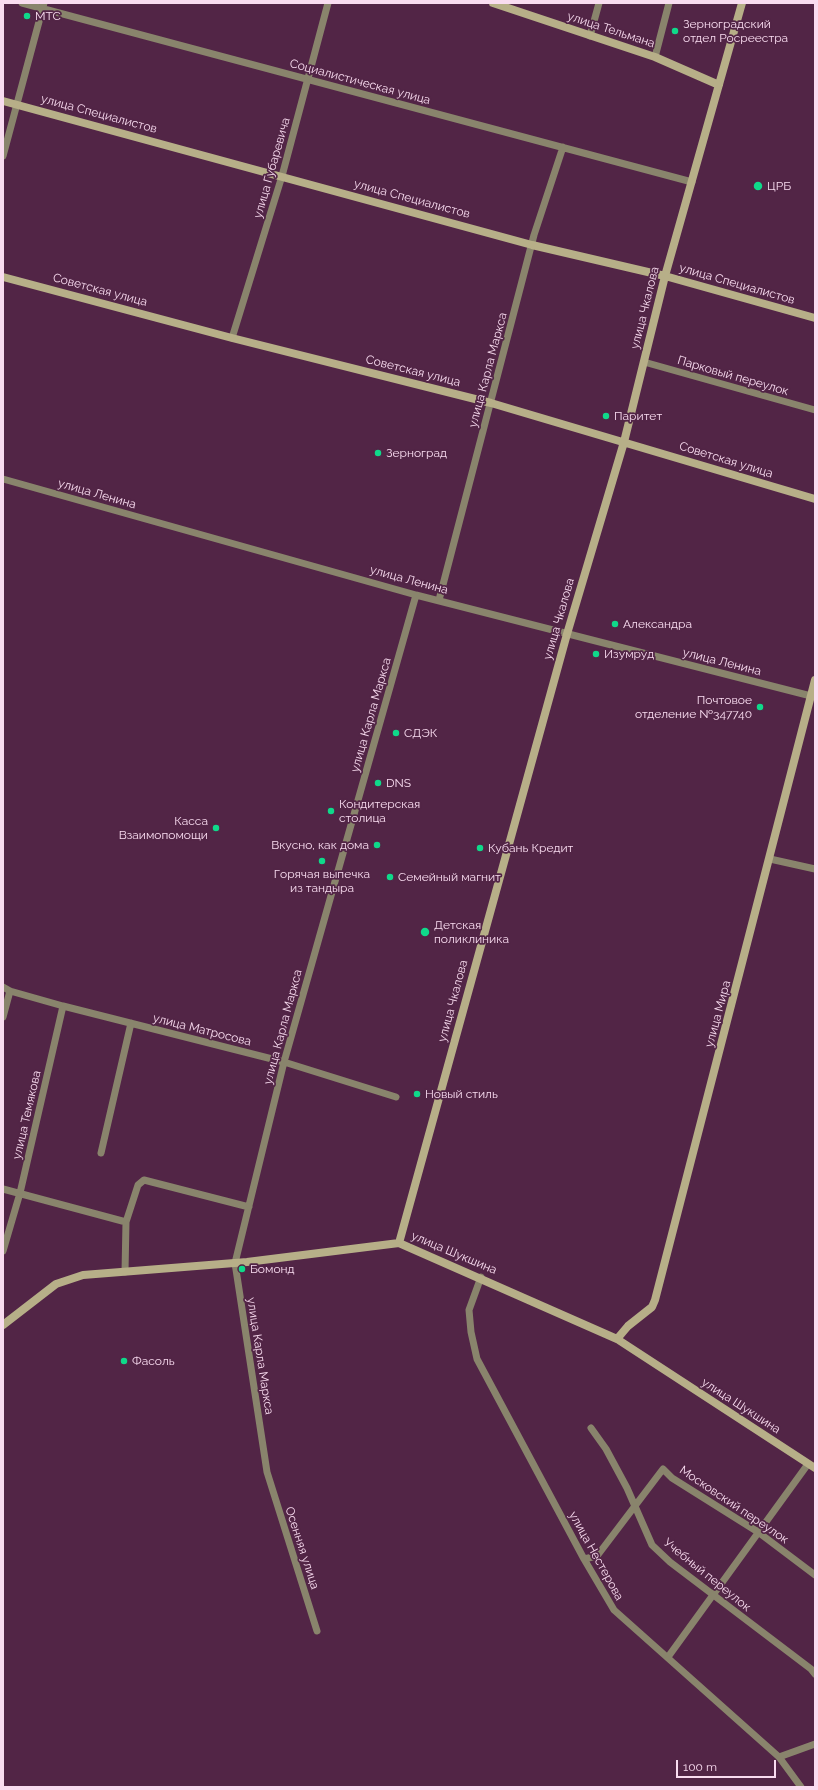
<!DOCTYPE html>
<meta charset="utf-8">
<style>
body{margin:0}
#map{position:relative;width:818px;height:1790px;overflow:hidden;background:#522546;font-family:Raleway,sans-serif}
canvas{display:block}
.frame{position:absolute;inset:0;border:4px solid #f9dcf0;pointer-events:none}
.scale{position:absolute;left:676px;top:1760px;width:100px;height:18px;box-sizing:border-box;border:2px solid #f9dcf0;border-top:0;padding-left:5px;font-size:12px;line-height:14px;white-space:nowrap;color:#f9dcf0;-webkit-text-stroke:3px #522546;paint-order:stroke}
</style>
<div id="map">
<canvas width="818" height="1790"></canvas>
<div class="frame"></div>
<div class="scale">100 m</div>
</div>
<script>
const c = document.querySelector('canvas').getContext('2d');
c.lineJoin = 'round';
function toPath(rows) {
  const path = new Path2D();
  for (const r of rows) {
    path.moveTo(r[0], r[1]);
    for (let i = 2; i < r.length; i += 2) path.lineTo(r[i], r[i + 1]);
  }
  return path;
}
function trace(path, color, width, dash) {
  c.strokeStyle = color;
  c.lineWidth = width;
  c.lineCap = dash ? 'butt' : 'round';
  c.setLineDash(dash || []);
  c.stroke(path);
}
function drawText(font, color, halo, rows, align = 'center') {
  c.font = font + ' Raleway,sans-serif';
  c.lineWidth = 3.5;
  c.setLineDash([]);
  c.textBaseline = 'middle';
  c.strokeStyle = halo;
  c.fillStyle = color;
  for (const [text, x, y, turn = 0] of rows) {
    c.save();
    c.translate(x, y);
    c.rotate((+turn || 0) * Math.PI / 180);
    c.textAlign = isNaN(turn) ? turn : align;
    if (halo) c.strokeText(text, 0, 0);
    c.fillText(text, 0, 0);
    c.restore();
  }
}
const street = toPath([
 [22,3,692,182],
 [590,36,599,3],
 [655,57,669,3],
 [3,156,44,3],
 [232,338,282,176,328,3],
 [644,362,815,410],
 [3,479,416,595,811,696],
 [439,600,534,235,563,147],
 [770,859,815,869],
 [3,987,10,991,63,1006,284,1062,396,1097],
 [3,1017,10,991],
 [101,1153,131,1023],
 [3,1189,126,1222],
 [3,1251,20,1193,63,1006],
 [125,1272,126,1222,138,1185,144,1180,249,1207],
 [481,1277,469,1310,471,1332,477,1359,584,1559,614,1610,779,1757,801,1787],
 [591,1428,606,1449,627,1488,652,1545,670,1562,811,1669,815,1674],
 [584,1559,597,1556,663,1469,672,1478,758,1532,815,1575],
 [317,1631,267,1472,235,1263,284,1062,416,595],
 [668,1657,808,1464],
 [779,1757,815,1744]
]);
const secondary = toPath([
 [493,3,655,57,719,85],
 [3,101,532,245,665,276,815,318],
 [3,277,232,338,491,403,815,499],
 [399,1243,567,634,624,442,665,276,742,3],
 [3,1325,56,1284,83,1275,247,1262,399,1243,617,1339,815,1468],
 [617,1339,628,1326,652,1307,655,1300,815,680]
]);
const markers = [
 [27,16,4,"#0fd98a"],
 [675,31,4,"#0fd98a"],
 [758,186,5,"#0fd98a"],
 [606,416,4,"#0fd98a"],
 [378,453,4,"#0fd98a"],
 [615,624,4,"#0fd98a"],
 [596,654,4,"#0fd98a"],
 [760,707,4,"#0fd98a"],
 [396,733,4,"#0fd98a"],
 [378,783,4,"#0fd98a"],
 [331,811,4,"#0fd98a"],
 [216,828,4,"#0fd98a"],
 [377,845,4,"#0fd98a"],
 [480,848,4,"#0fd98a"],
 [322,861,4,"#0fd98a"],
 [390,877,4,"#0fd98a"],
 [425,932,5,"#0fd98a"],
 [417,1094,4,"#0fd98a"],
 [242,1269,4,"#0fd98a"],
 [124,1361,4,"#0fd98a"]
];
const poiNames = [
 ["МТС",35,16],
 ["Зерноградский",683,24],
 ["отдел Росреестра",683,38],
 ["ЦРБ",767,186],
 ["Паритет",614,416],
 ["Зерноград",386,453],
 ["Александра",623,624],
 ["Изумруд",604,654],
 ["Почтовое",752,700,"right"],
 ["отделение №347740",752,714,"right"],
 ["СДЭК",404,733],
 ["DNS",386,783],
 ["Кондитерская",339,804],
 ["столица",339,818],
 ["Касса",208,821,"right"],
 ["Взаимопомощи",208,835,"right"],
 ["Вкусно, как дома",369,845,"right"],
 ["Кубань Кредит",488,848],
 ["Горячая выпечка",322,874,"center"],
 ["из тандыра",322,888,"center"],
 ["Семейный магнит",398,877],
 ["Детская",434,925],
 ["поликлиника",434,939],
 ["Новый стиль",425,1094],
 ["Бомонд",250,1269],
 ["Фасоль",132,1361]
];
const streetNames = [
 ["улица Тельмана",611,30,18],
 ["Социалистическая улица",360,82,15],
 ["улица Специалистов",99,114,15],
 ["улица Губаревича",272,168,-74],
 ["улица Специалистов",412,199,15],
 ["улица Специалистов",737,284,16],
 ["Советская улица",100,290,15],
 ["улица Чкалова",645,308,-76],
 ["улица Карла Маркса",488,370,-75],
 ["Советская улица",413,371,14],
 ["Парковый переулок",733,376,16],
 ["Советская улица",726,460,17],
 ["улица Ленина",97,494,16],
 ["улица Ленина",409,580,15],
 ["улица Чкалова",559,619,-74],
 ["улица Ленина",722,662,14],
 ["улица Карла Маркса",371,715,-74],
 ["улица Чкалова",453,1001,-75],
 ["улица Мира",718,1014,-75],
 ["улица Карла Маркса",283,1027,-75],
 ["улица Матросова",202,1030,14],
 ["улица Темякова",27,1115,-77],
 ["улица Шукшина",454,1253,23],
 ["улица Карла Маркса",260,1356,81],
 ["улица Шукшина",741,1406,33],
 ["Московский переулок",734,1505,34],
 ["Осенняя улица",302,1548,72],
 ["улица Нестерова",596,1556,61],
 ["Учебный переулок",707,1575,39]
];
trace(street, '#89846c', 7);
trace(secondary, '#b7af88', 8);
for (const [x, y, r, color] of markers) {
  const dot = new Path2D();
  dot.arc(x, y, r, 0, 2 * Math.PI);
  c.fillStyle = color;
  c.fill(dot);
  trace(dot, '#522546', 1.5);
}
drawText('12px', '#f9dcf0', '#522546', poiNames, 'left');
drawText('12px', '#f9dcf0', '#522546', streetNames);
</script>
